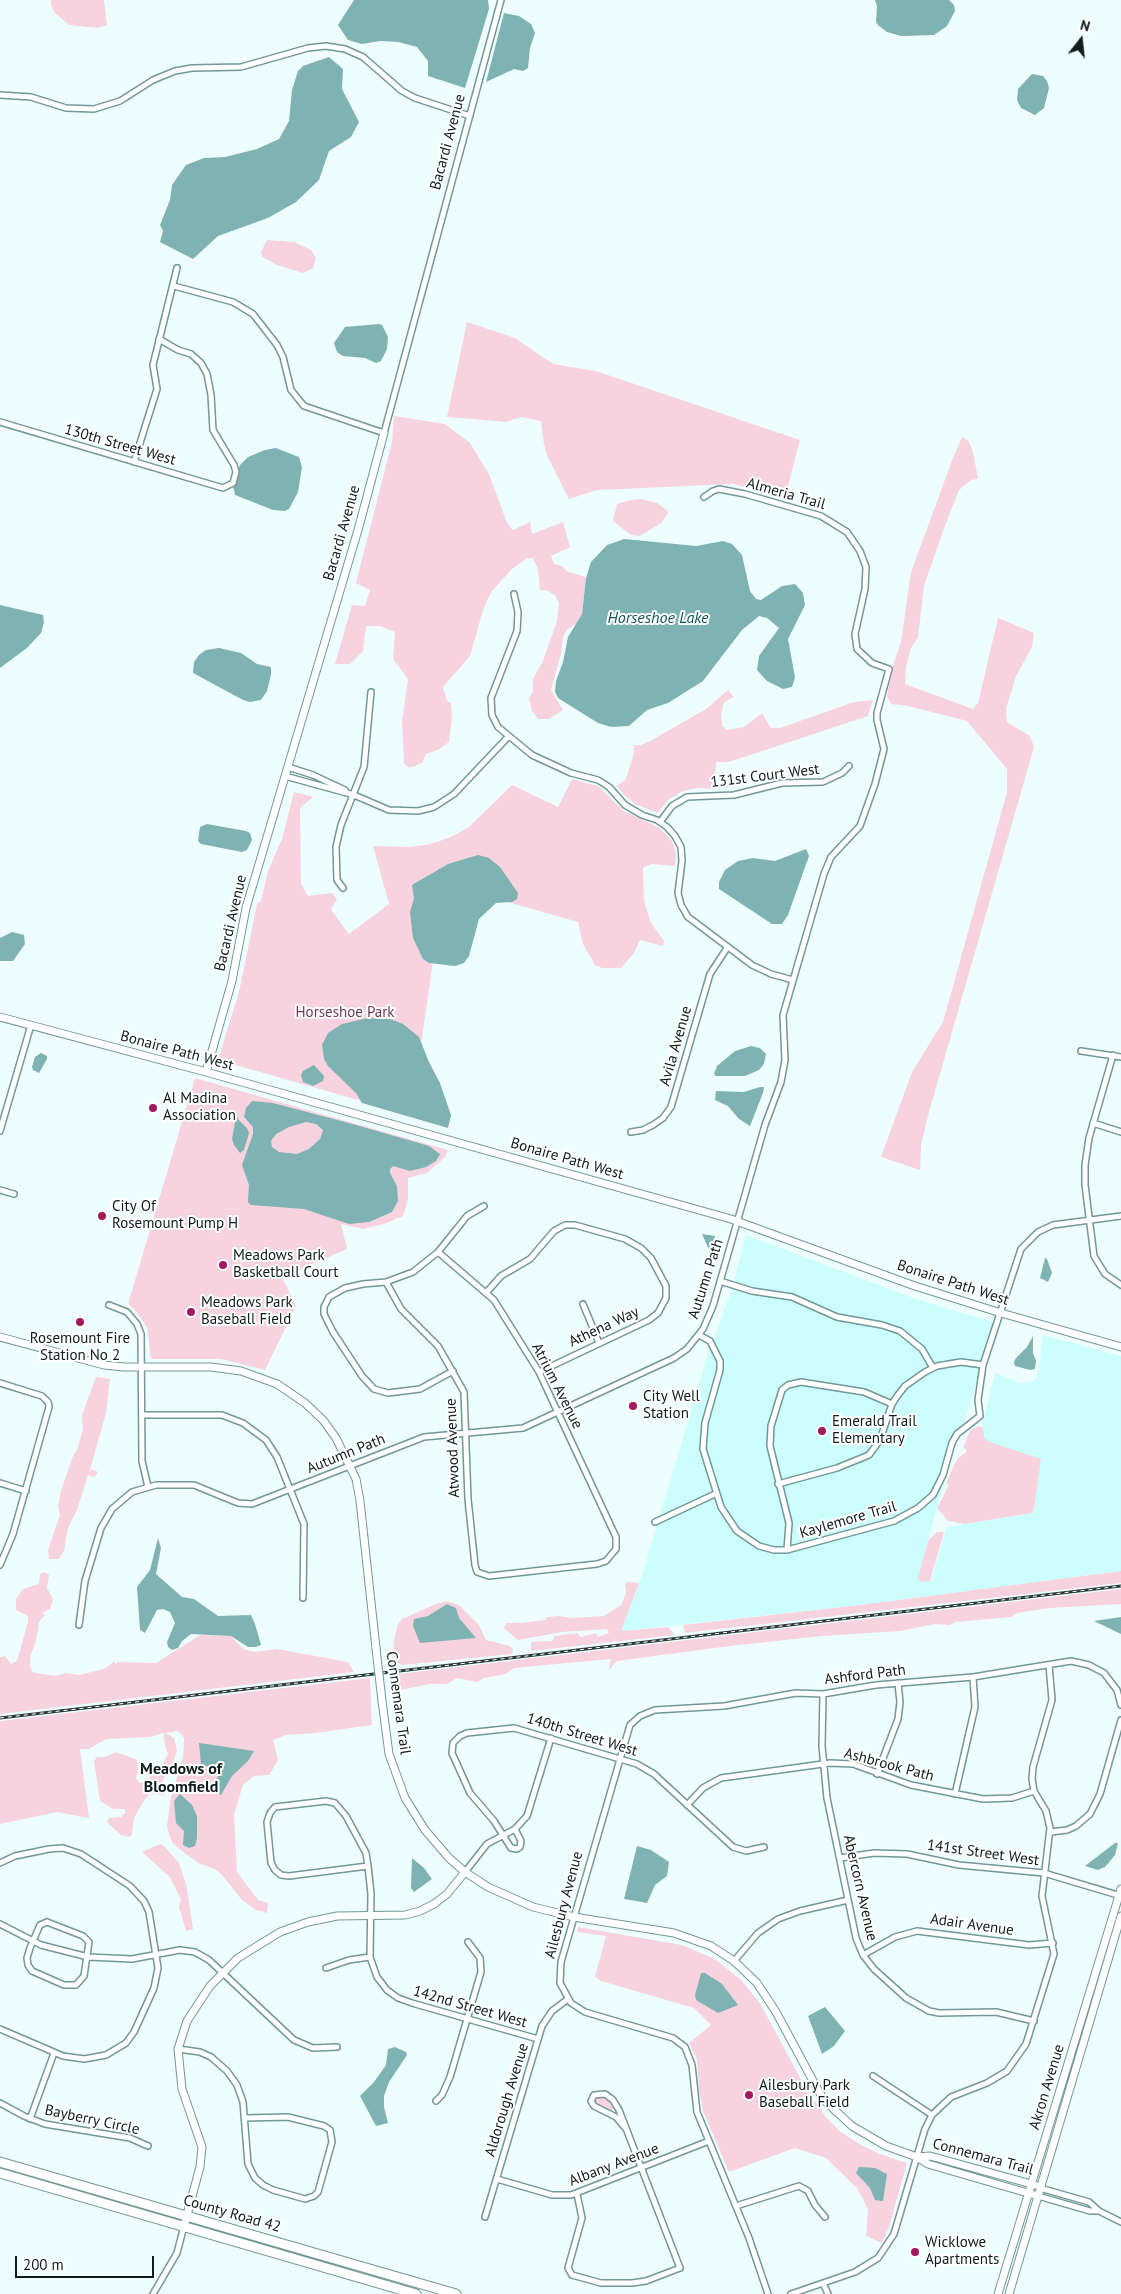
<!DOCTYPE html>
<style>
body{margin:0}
#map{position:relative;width:1121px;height:2294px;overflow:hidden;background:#eefefe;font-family:"PT Sans",sans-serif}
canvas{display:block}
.north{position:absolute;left:1056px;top:15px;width:50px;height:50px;-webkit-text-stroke:4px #fff;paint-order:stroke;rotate:16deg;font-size:14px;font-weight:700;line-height:20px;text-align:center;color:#0e1c1c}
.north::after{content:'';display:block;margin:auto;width:18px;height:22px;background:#0e1c1c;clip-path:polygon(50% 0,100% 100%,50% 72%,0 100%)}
.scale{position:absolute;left:15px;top:2256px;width:139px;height:22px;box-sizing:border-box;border:2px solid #0e1c1c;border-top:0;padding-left:6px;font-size:15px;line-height:18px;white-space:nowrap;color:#0e1c1c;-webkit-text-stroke:4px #fff;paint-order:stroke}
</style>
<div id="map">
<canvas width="1121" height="2294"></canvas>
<div class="north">N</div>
<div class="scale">200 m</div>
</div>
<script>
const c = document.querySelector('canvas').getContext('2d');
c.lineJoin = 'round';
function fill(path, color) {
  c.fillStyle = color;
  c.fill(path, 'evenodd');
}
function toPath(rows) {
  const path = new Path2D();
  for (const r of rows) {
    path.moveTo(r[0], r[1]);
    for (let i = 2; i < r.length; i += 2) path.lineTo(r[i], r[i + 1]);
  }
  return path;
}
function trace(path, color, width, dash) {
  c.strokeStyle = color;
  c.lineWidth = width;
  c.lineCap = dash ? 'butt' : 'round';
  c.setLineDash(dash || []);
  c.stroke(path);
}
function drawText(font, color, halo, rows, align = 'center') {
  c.font = font + ' "PT Sans",sans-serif';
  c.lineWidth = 4;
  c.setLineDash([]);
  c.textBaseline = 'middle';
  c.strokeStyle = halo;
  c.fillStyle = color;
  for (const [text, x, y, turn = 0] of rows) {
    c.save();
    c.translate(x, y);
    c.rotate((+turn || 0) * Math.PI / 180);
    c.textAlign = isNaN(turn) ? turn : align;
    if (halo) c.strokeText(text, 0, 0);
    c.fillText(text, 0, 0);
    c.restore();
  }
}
const built = toPath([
 [746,1235,916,1299,996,1323,962,1428,957,1434,918,1578,931,1581,947,1527,1032,1513,979,1438,995,1373,1020,1383,1033,1381,1036,1378,1039,1368,1043,1335,1121,1356,1121,1571,860,1605,621,1631,641,1579,707,1357,731,1292]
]);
const green = toPath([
 [51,0,104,0,107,25,97,28,69,25,54,12,51,5],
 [267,240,294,242,311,250,316,258,313,268,303,273,277,265,262,257,261,252],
 [467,322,515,338,553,364,596,371,800,440,785,497,733,484,597,490,569,499,547,455,544,444,541,421,521,417,506,422,447,417],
 [394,416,445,424,470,443,489,474,507,523,513,530,530,522,532,534,563,522,570,547,551,556,554,564,562,566,566,571,586,577,582,613,577,623,567,630,563,637,561,654,551,690,563,710,549,719,538,719,532,711,529,698,533,691,533,679,543,661,557,621,559,603,555,595,548,591,540,590,538,569,533,558,527,558,512,569,491,592,483,610,470,656,443,687,447,701,451,703,452,716,449,742,438,750,426,754,422,763,409,768,404,763,402,722,408,679,393,659,395,632,380,626,366,626,363,651,350,664,335,664,352,605,365,606,370,590,356,583,392,442],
 [962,437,968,440,973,452,978,479,971,480,959,490,943,531,924,586,918,637,911,648,906,667,905,684,973,709,978,703,998,618,1034,633,1032,647,1016,676,1006,709,1007,722,1030,736,1034,747,929,1112,921,1145,920,1170,881,1157,912,1072,943,1022,1007,792,1007,769,967,721,908,706,891,704,887,696,893,665,901,642,911,572,953,458],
 [642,499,657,503,669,512,661,523,640,536,631,535,613,521,617,504,630,500],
 [728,690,734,697,724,702,721,714,722,726,727,730,744,727,762,713,771,728,780,728,854,702,873,700,868,716,729,762,716,762,715,789,697,788,683,791,668,800,658,813,637,805,625,796,617,786,626,779,634,753,634,745,641,745,650,741,706,709],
 [572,779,598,786,624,811,660,828,672,841,676,853,675,866,652,864,643,868,644,901,651,923,664,941,663,946,640,940,634,953,621,968,602,968,595,965,583,944,578,922,444,884,411,1115,218,1060,239,992,257,904,261,901,268,871,282,839,294,792,313,797,300,808,301,884,308,896,332,893,337,899,331,910,349,934,389,904,373,846,410,847,431,844,451,837,469,827,512,785,558,807],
 [195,1078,448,1150,445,1157,427,1173,408,1178,408,1199,403,1216,384,1224,363,1229,341,1224,347,1249,282,1277,296,1306,265,1370,221,1359,151,1359,147,1327,135,1310,128,1304],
 [96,1377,110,1379,106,1413,89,1473,91,1469,98,1472,94,1477,88,1475,77,1510,68,1528,64,1551,59,1559,49,1559,48,1550,60,1515,58,1507,61,1491,73,1456,77,1450,83,1429,82,1415],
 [978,1426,983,1428,984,1437,987,1441,1041,1459,1034,1509,1032,1513,965,1524,948,1521,937,1508,949,1485,946,1483,957,1459,966,1452,966,1449,963,1448,970,1430],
 [937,1532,944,1532,930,1581,919,1582,918,1578,928,1541],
 [1121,1571,1121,1583,685,1633,683,1625,860,1605],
 [44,1572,49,1575,47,1588,53,1599,50,1609,42,1613,45,1615,39,1622,36,1641,30,1657,30,1666,32,1671,35,1673,56,1676,65,1673,79,1675,104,1669,115,1661,115,1664,118,1662,156,1663,200,1635,231,1636,243,1649,254,1652,277,1649,348,1662,354,1672,0,1714,0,1657,5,1656,11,1664,17,1661,28,1622,28,1616,16,1610,16,1599,23,1589,39,1584,40,1574],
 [628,1582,639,1583,621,1631,668,1627,675,1635,531,1651,531,1642,552,1641,555,1636,577,1633,581,1637,596,1633,598,1637,609,1633,607,1629,562,1632,518,1640,504,1628,506,1623,520,1623,545,1620,547,1617,559,1616,571,1618,604,1616,621,1605,626,1594,625,1583],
 [1121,1589,1121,1604,1050,1608,1017,1613,1011,1617,955,1622,950,1625,935,1624,900,1631,822,1636,730,1646,617,1661,609,1670,611,1659,514,1668,506,1674,484,1678,477,1682,457,1678,447,1684,430,1684,400,1690,394,1697,391,1697,390,1675],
 [447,1601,459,1605,479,1625,486,1640,510,1646,513,1649,512,1654,403,1665,393,1662,394,1640,398,1624,402,1619,436,1604],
 [370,1678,372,1725,316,1733,286,1735,278,1738,273,1740,278,1760,269,1775,254,1776,243,1785,234,1814,237,1872,258,1900,268,1903,267,1913,254,1909,242,1900,222,1875,215,1869,198,1863,173,1844,170,1837,167,1827,170,1801,183,1757,184,1738,178,1731,165,1733,174,1738,177,1750,173,1765,163,1779,164,1784,169,1790,164,1795,150,1794,145,1799,134,1818,132,1835,129,1837,121,1835,107,1822,109,1818,121,1817,125,1813,125,1809,113,1809,100,1801,94,1761,97,1757,105,1757,116,1752,133,1758,137,1760,138,1771,136,1778,140,1783,145,1782,161,1767,168,1754,164,1741,164,1733,150,1737,106,1739,89,1749,80,1749,89,1818,57,1812,0,1824,0,1721],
 [160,1844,165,1847,179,1863,187,1888,193,1929,186,1931,179,1907,181,1899,170,1877,142,1852],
 [578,1927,682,1945,715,1959,740,1979,760,2003,806,2089,826,2117,841,2132,861,2145,880,2154,907,2163,889,2227,882,2243,866,2236,868,2209,857,2188,826,2158,795,2148,729,2172,703,2111,699,2089,697,2059,689,2043,711,2025,694,2008,601,1981,595,1977,606,1936,577,1932],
 [597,2097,600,2096,607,2100,613,2106,613,2109,610,2111,596,2105,595,2101]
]);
const water = toPath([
 [354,0,488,0,489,9,465,88,428,76,428,61,417,47,398,42,380,41,362,44,348,40,338,25],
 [875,0,949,0,954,5,955,11,947,26,934,35,901,36,887,32,879,26,876,22,877,6],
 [504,13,519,16,531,24,535,33,530,48,528,68,523,71,514,69,486,82],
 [329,57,343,69,342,89,359,122,351,137,329,151,319,180,296,202,268,218,218,236,193,259,160,242,163,231,160,225,170,200,172,185,186,165,204,158,225,157,257,149,279,139,289,121,292,90,298,71,303,66],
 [1032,74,1043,76,1047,81,1049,88,1044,108,1035,115,1021,108,1017,100,1018,89],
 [379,324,382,325,388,337,387,349,381,361,376,363,365,358,343,356,337,352,334,343,345,327],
 [276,448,299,457,302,467,298,492,289,509,285,511,273,510,235,495,233,486,240,465,248,457,265,450],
 [624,539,696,546,723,541,732,544,742,555,750,591,756,599,761,600,782,586,795,584,803,593,805,605,788,639,795,677,792,687,783,689,767,681,757,670,759,656,779,628,767,618,759,616,742,630,703,681,668,703,647,710,629,726,611,727,598,723,558,698,555,692,556,681,563,662,568,637,582,614,586,578,591,562,607,545],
 [0,605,43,615,44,622,41,633,27,648,0,668],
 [219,648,241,653,257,664,271,667,271,675,267,691,261,700,250,702,243,700,193,673,194,662,199,655,206,650],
 [207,824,246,831,250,833,252,840,247,850,242,852,201,844,198,841,200,827],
 [806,849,809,856,788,915,782,924,772,924,719,889,719,882,725,870,738,861,753,858,775,861],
 [478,855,489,858,500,867,518,893,517,899,512,902,496,903,479,919,469,956,464,963,455,966,429,963,423,959,413,938,410,912,414,898,412,885,448,864],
 [12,932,24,935,25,944,13,961,0,961,0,938],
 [368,1018,390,1019,403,1024,419,1037,429,1062,440,1083,451,1115,448,1128,362,1103,356,1093,328,1066,324,1059,322,1045,328,1033,342,1024],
 [751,1046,760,1048,766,1054,764,1064,759,1070,745,1076,716,1076,714,1074,717,1066,735,1051],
 [41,1053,47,1056,47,1059,39,1073,33,1070,32,1067,35,1057],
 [314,1065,324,1076,323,1081,313,1086,303,1082,301,1075,303,1071],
 [760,1087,764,1087,763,1093,750,1126,739,1119,728,1106,715,1100,716,1091,744,1092],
 [252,1101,273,1103,356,1125,429,1146,440,1154,436,1161,426,1167,410,1171,393,1166,390,1169,390,1173,397,1186,398,1201,392,1212,369,1222,349,1224,304,1209,251,1205,248,1202,249,1185,242,1165,253,1134,253,1127,244,1117,246,1108],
 [306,1122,316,1124,323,1130,320,1139,309,1149,297,1154,279,1152,272,1147,271,1141,276,1134,289,1127],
 [236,1117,247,1128,249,1133,244,1150,240,1153,234,1145,232,1139],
 [702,1234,715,1236,710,1252],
 [1045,1258,1047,1259,1052,1273,1048,1282,1040,1278],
 [1033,1336,1033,1353,1036,1361,1035,1369,1030,1370,1015,1366,1014,1362,1016,1358,1027,1347],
 [158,1538,161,1548,156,1574,182,1597,194,1599,218,1616,251,1615,255,1624,261,1645,255,1647,248,1647,231,1636,191,1634,182,1641,178,1648,172,1650,168,1647,167,1642,175,1623,170,1612,163,1609,157,1610,145,1633,140,1630,137,1587,150,1570],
 [447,1604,456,1608,459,1618,476,1638,420,1643,413,1626,414,1619,428,1616],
 [1121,1617,1121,1634,1094,1621],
 [199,1743,254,1751,248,1761,232,1776,221,1795,216,1792,218,1774,211,1767,201,1765],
 [180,1794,192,1805,197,1816,197,1838,195,1846,189,1848,183,1845,184,1831,176,1823,174,1801],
 [1115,1843,1118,1843,1115,1855,1105,1867,1098,1870,1085,1866],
 [637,1846,651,1850,669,1862,667,1876,655,1885,647,1903,624,1899],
 [412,1858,424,1868,432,1879,414,1892,411,1888],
 [701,1973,705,1973,722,1984,738,2005,718,2013,696,2000,695,1995],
 [825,2007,845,2031,834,2046,822,2054,808,2016],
 [395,2047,406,2052,407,2055,389,2082,384,2096,384,2107,388,2123,376,2126,360,2096,374,2082,386,2065,388,2049],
 [859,2167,875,2168,887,2174,883,2201,875,2200,870,2188,856,2173]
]);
const street = toPath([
 [0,95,31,97,66,108,94,109,120,101,153,80,175,71,192,68,241,67,308,48,326,46,345,49,363,57,402,91,415,98,470,116],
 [174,286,233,302,253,314,277,345,283,357,291,390,304,406,384,433,501,0],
 [0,422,223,488,233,483,236,472,234,465,213,430,211,395,207,374,201,363,191,354,178,350,159,339],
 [134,462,157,389,153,365,177,268],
 [514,594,518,612,517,631,491,698,492,715,498,727,532,755,571,773,598,780,609,787,625,805,642,815,657,820,667,827,675,836,681,847,682,861,678,893,681,905,688,917,752,965,771,974,793,980],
 [288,767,313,775,345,790],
 [285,776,354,795,389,810,418,811,434,807,454,794,508,737],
 [660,822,672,806,687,797,734,795,782,783,823,782,842,773,849,766],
 [343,888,337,880,336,847,341,825,364,767,371,692],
 [1081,1051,1121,1057],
 [1113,1055,1089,1138,1085,1165,1085,1185,1094,1256,1105,1274,1121,1285],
 [1093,1123,1121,1132],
 [0,1131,31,1025],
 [631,1132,643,1130,653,1125,663,1118,671,1107,710,974,727,948],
 [0,1190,14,1194],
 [720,1281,752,1291,792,1297,837,1317,882,1325,900,1331,922,1349,933,1368],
 [386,1282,401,1309,438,1346,464,1392,468,1499,475,1565,477,1572,489,1576,597,1564,606,1561,616,1549,616,1537,539,1372,494,1300,438,1252],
 [486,1293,501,1276,530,1259,554,1231,565,1225,575,1225,625,1239,641,1248,651,1258,666,1286,666,1298,658,1313,649,1320,539,1372],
 [583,1304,599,1343],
 [109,1305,127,1312,137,1324,141,1334,142,1461,148,1487],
 [699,1335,710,1341,720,1361,720,1370,705,1423,703,1449,721,1507,737,1531,759,1546,774,1550,787,1550,894,1521,918,1508,933,1495,943,1475,952,1443,957,1434,980,1416,978,1400,983,1365,1021,1249,1038,1232,1053,1225,1121,1216],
 [453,1371,420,1389,388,1393,374,1389,362,1376,333,1332,324,1314,324,1307,329,1297,345,1288,363,1284,386,1282,413,1272,438,1252,467,1216,484,1206],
 [0,1383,42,1396,48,1402,49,1407,13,1534,0,1565],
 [142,1415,222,1415,243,1423,266,1440,277,1457,304,1524,303,1598],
 [0,1483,26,1491],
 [778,1484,837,1468,869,1455,880,1440,892,1404,898,1395,905,1386,925,1372,937,1366,961,1362,983,1365],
 [655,1522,715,1494],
 [787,1550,789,1523,770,1446,771,1426,782,1390,788,1385,801,1382,864,1392,892,1404],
 [79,1625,85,1581,101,1528,112,1509,132,1492,156,1485,194,1485,238,1503,252,1504,424,1437,523,1428,674,1358,687,1349,703,1329,713,1306,765,1125,781,1082,785,1060,783,1015,824,874,831,857,860,826,875,784,884,749,877,720,877,713,889,669,872,663,857,649,855,634,865,589,866,567,860,551,847,532,821,516,745,494,719,489,713,491,704,497],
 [823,1694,822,1746,827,1798,856,1938,863,1955,874,1969,906,1998,929,2011,939,2013,996,2012,1034,2021],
 [877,1774,898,1719,900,1702,898,1683],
 [955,1794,975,1707,973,1677],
 [687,1805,703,1788,721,1778,830,1763,853,1764,911,1785,983,1799,1012,1798,1034,1791],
 [515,1829,521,1841,520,1847,517,1849,511,1848,494,1821,470,1793,452,1753,453,1743,460,1736,467,1733,514,1728,637,1764,654,1774,733,1847,746,1851,764,1847],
 [1051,1832,1067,1830,1076,1826,1090,1814,1100,1794,1121,1720],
 [840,1858,874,1853,907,1854,959,1865,1044,1873,1121,1896],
 [0,1863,15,1856,49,1849,63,1848,81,1854,130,1886,144,1901,149,1912,158,1968,154,1988,134,2032,126,2043,106,2055,84,2059,63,2056,0,2029],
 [368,1866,289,1876,281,1875,275,1870,271,1863,267,1822,270,1813,275,1807,326,1801,335,1803,346,1816,366,1853,368,1866,371,1894,370,1957,377,1977,387,1990,398,1998,412,2003,538,2039],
 [465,1872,487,1844,515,1829,527,1816,551,1738],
 [47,1922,83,1936,89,1942,84,1976,76,1985,64,1985,32,1971,28,1965,27,1958,30,1948,40,1925,47,1922],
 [0,1924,41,1945,88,1957,132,1959,180,1950,195,1952,209,1960,294,2040,313,2048,337,2047],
 [863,1955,895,1937,917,1931,1029,1945,1053,1943],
 [734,1961,758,1933,778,1919,800,1911,848,1900],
 [326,1968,349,1960,370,1957],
 [178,2049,200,2052,211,2057,227,2071,237,2085,243,2102,248,2164,255,2178,263,2185,273,2190,305,2199,314,2196,318,2192,332,2142,330,2130,324,2126,288,2117,245,2118],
 [873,2076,932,2115],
 [436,2101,442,2095,450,2077,481,1972,480,1958,468,1942],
 [0,2103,24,2116,45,2124,130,2138,148,2146],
 [30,2119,54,2053],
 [497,2179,552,2195,571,2195,709,2141],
 [1040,2188,1089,2202,1099,2211,1121,2222],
 [577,2194,582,2218,568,2268,572,2275,601,2283,632,2283,646,2281,680,2268,619,2110,613,2100,605,2094,594,2095,591,2101,594,2106,616,2117,626,2129],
 [1038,2196,1090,2211,1098,2211],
 [736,2206,799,2186,808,2191,815,2205,825,2217],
 [485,2217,542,2026,552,2011,568,1999],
 [823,2283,828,2294],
 [153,2294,177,2253,184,2226],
 [768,2294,749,2238,697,2112,692,2065,685,2047,673,2038,585,2012,571,2003,560,1983,561,1962,630,1725,640,1716,655,1710,724,1706,796,1693,823,1694,876,1685,973,1677,1071,1661,1089,1665,1104,1673,1117,1690,1121,1705],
 [791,2294,855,2272,878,2258,894,2234,925,2129,932,2115,951,2097,987,2083,1007,2071,1026,2044,1054,1954,1042,1896,1050,1828,1046,1811,1034,1791,1032,1779,1033,1767,1052,1700,1049,1665]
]);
const secondary = toPath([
 [0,1017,206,1072,731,1219,912,1285,1001,1313,1121,1347],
 [206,1072,232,981,246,908,358,530,384,433],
 [0,1337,104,1365,124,1367,211,1367,241,1371,277,1384,305,1403,323,1420,336,1438,356,1479,360,1501,376,1648],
 [382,1701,389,1754,405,1798,425,1830,449,1858,465,1872,488,1887,533,1907,574,1917,674,1933,711,1946,734,1961,757,1983,776,2012,819,2092,826,2102,852,2126,886,2146,917,2157,928,2164,1038,2196],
 [917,2157,930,2156,1035,2185],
 [184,2226,200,2167,202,2147,182,2089,178,2049,187,2021,210,1986,238,1958,280,1932,308,1922,337,1916,405,1915,420,1911,434,1904,447,1894,465,1872],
 [998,2294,1121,1889],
 [1009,2294,1121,1916]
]);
const highway = toPath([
 [0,2162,456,2294],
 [0,2173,416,2294]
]);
const rail = toPath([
 [0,1718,1121,1586]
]);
const secondaryBridge = toPath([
 [376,1648,382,1701]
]);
const markers = [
 [153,1108,5,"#a3185f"],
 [102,1216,5,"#a3185f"],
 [223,1265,5,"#a3185f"],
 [191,1312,5,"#a3185f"],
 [80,1322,5,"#a3185f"],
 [633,1406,5,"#a3185f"],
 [822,1431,5,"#a3185f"],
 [749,2095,5,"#a3185f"],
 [915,2252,5,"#a3185f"]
];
const streetNames = [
 ["Bacardi Avenue",448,142,-75],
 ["130th Street West",120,445,16],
 ["Almeria Trail",786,494,16],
 ["Bacardi Avenue",342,533,-74],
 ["131st Court West",765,776,-7],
 ["Bacardi Avenue",231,923,-77],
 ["Avila Avenue",676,1046,-74],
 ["Bonaire Path West",177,1051,15],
 ["Bonaire Path West",567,1159,16],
 ["Autumn Path",706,1279,-72],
 ["Bonaire Path West",953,1283,18],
 ["Athena Way",604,1327,-25],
 ["Atrium Avenue",557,1386,63],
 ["Atwood Avenue",453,1448,-92],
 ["Autumn Path",346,1454,-22],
 ["Kaylemore Trail",848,1520,-16],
 ["Ashford Path",865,1675,-7],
 ["Connemara Trail",398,1703,82],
 ["140th Street West",582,1735,17],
 ["Ashbrook Path",889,1765,15],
 ["141st Street West",983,1853,8],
 ["Abercorn Avenue",860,1888,77],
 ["Ailesbury Avenue",564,1905,-75],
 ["Adair Avenue",972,1925,8],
 ["142nd Street West",470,2007,16],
 ["Akron Avenue",1047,2087,-73],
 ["Aldorough Avenue",507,2100,-73],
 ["Bayberry Circle",92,2120,12],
 ["Connemara Trail",983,2157,15],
 ["Albany Avenue",614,2165,-21],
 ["County Road 42",232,2214,16]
];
const parkNames = [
 ["Horseshoe Park",345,1013]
];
const poiNames = [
 ["Al Madina",163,1099],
 ["Association",163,1116],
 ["City Of",112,1207],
 ["Rosemount Pump H",112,1224],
 ["Meadows Park",233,1256],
 ["Basketball Court",233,1273],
 ["Meadows Park",201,1303],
 ["Baseball Field",201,1320],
 ["Rosemount Fire",80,1339,"center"],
 ["Station No 2",80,1356,"center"],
 ["City Well",643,1397],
 ["Station",643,1414],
 ["Emerald Trail",832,1422],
 ["Elementary",832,1439],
 ["Ailesbury Park",759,2086],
 ["Baseball Field",759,2103],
 ["Wicklowe",925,2243],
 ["Apartments",925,2260]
];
const waterNames = [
 ["Horseshoe Lake",658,618]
];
const neighbourhoodNames = [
 ["Meadows of",181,1769],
 ["Bloomfield",181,1787]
];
fill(built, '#ccfefe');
fill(green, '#f6d3de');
fill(water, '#7fb2b2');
trace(street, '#729797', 8);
trace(secondary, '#729797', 9);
trace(highway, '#729797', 11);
trace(street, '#fff', 5);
trace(secondary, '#fff', 7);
trace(highway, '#fff', 9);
trace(rail, '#2b3939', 3);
trace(rail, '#fff', 1, [4]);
trace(secondaryBridge, '#729797', 9, []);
trace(secondaryBridge, '#fff', 7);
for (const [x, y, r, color] of markers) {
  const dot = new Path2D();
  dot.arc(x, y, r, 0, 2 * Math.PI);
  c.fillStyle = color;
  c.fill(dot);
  trace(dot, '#fff', 2);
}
drawText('15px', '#0e1c1c', '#fff', streetNames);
drawText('15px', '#71394f', '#fff', parkNames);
drawText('15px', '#0e1c1c', '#fff', poiNames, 'left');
drawText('italic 16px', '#0d5758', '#fff', waterNames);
drawText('bold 16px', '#0e1c1c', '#fff', neighbourhoodNames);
</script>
